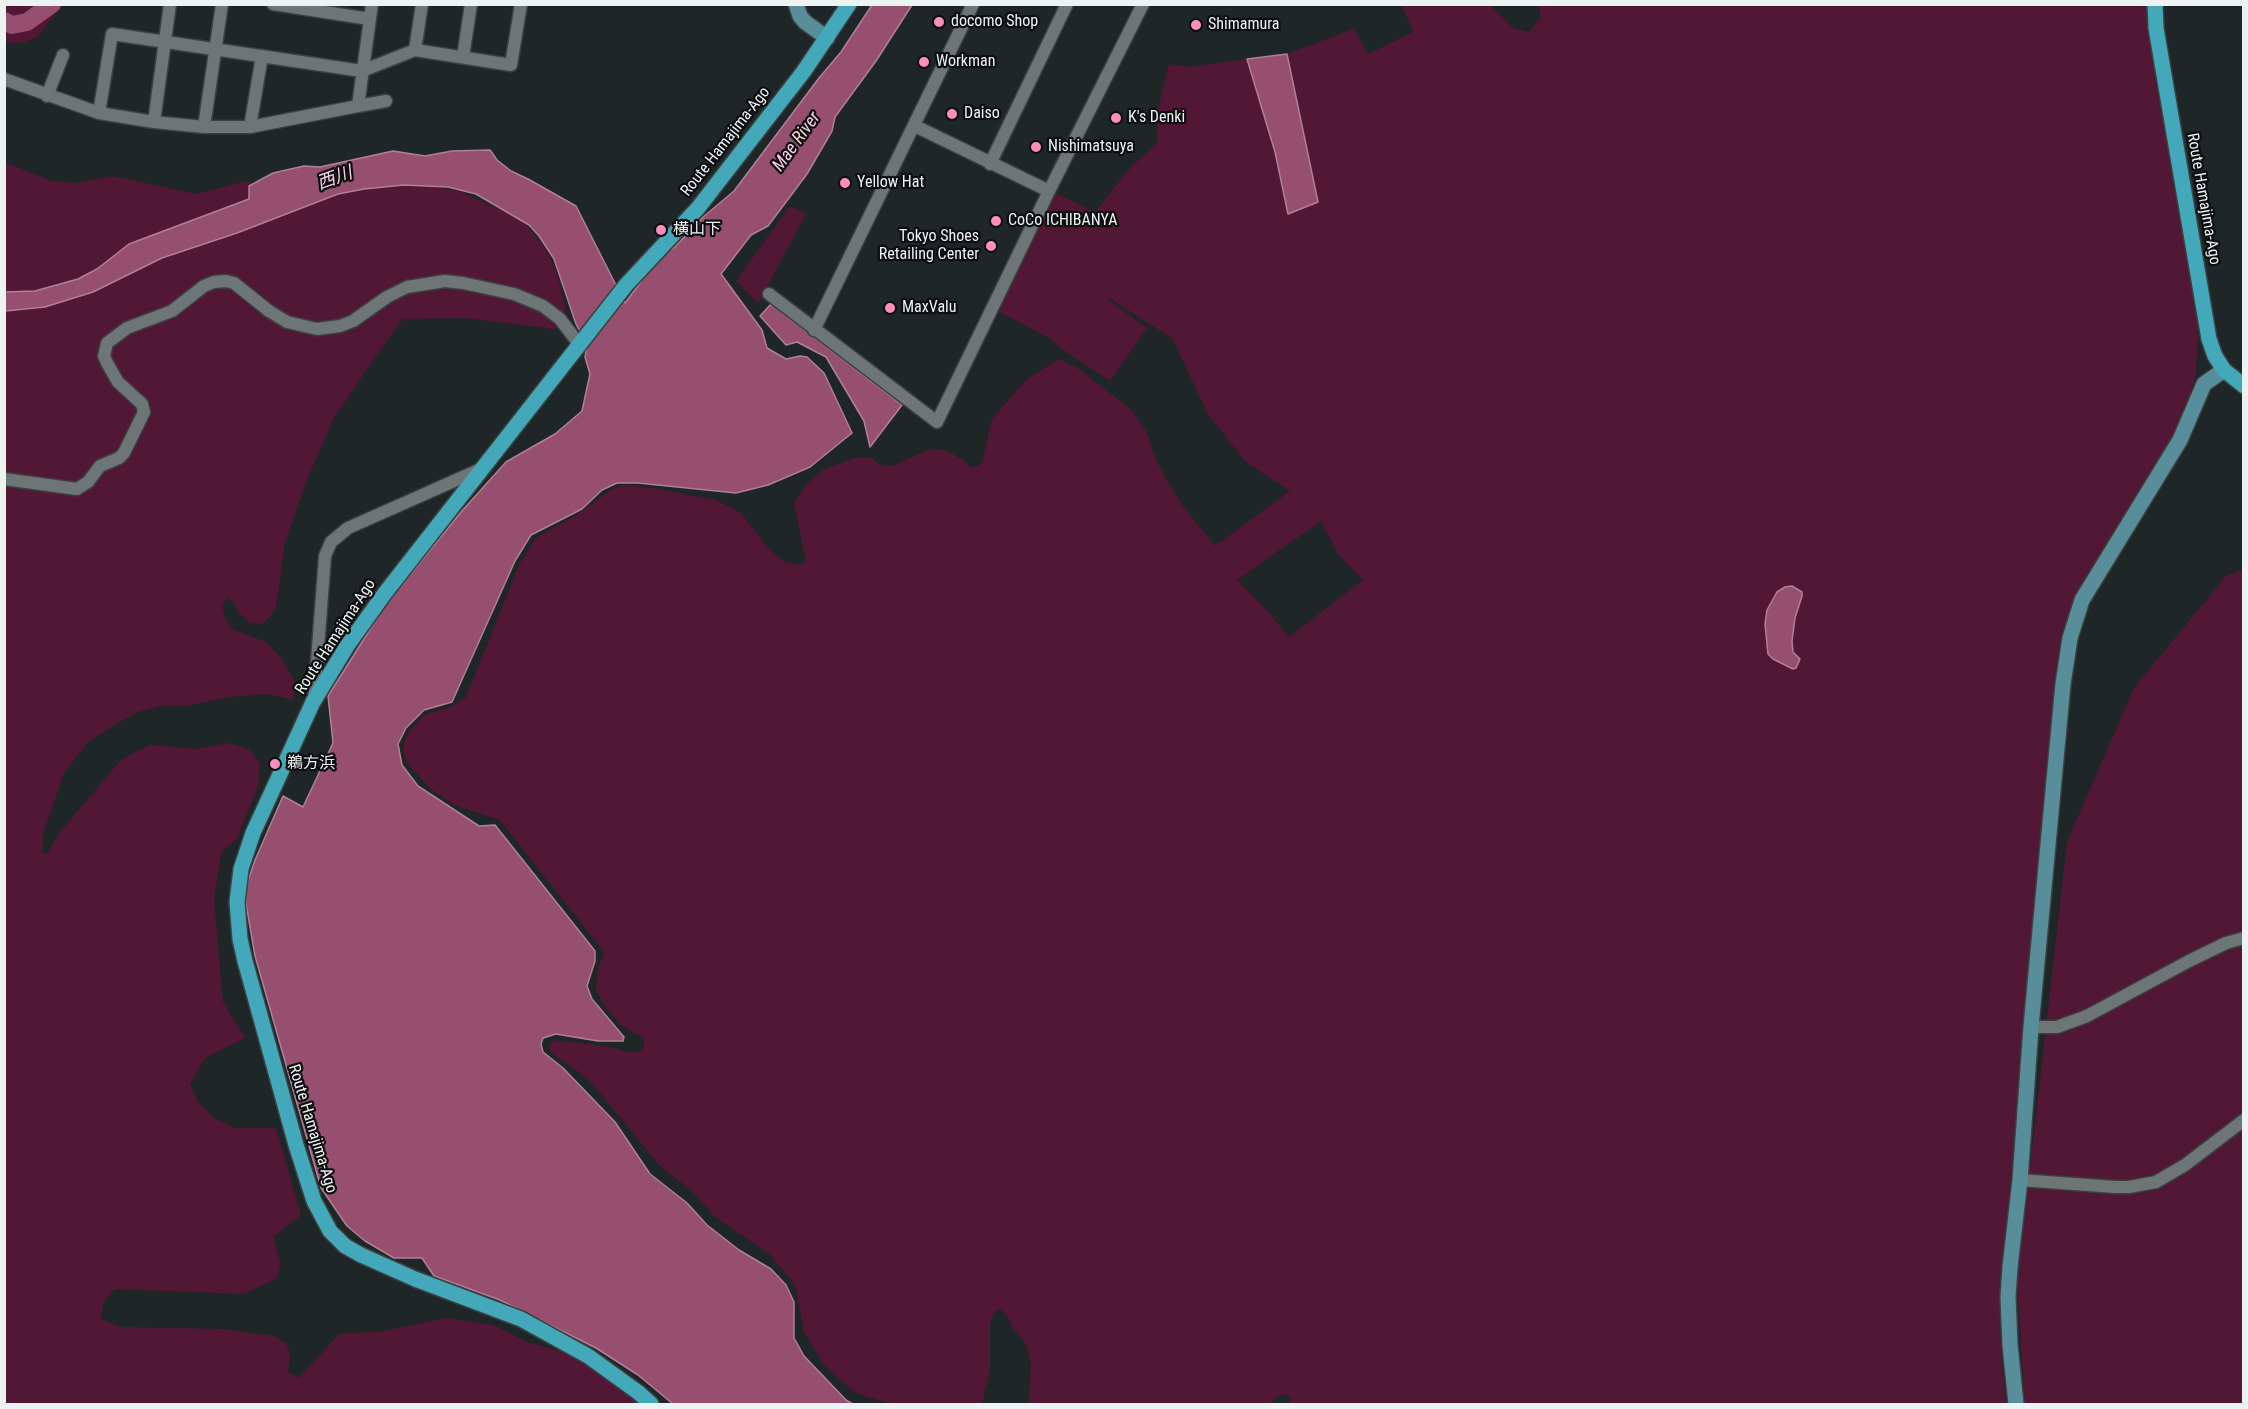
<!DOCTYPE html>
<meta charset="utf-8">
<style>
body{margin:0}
#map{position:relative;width:2248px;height:1409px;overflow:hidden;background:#1f2628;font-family:"Roboto Condensed",sans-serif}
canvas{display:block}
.frame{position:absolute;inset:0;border:6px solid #edf2f3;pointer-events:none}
</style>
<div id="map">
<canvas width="2248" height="1409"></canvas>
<div class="frame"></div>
</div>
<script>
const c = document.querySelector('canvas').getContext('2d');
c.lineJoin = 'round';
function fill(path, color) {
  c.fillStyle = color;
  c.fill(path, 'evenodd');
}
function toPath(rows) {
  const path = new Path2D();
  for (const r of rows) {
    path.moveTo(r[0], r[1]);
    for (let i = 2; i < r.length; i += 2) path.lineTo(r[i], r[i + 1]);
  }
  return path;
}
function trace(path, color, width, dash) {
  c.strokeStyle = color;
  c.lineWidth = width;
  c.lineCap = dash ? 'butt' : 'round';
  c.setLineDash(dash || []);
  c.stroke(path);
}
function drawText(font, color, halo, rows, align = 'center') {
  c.font = font + ' "Roboto Condensed","Noto Sans JP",sans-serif';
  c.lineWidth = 4.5;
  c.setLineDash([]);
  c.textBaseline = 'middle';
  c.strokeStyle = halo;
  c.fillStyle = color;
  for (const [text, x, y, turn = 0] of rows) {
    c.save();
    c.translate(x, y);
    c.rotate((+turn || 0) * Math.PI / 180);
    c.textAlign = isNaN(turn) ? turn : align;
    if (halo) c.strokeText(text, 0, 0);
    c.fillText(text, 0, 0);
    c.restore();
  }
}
const green = toPath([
 [1538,4,2149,5,2149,13,2198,328,2196,374,2183,421,2079,589,2062,631,2000,1295,2001,1354,2006,1404,1290,1404,1289,1396,1282,1394,1274,1399,1271,1404,1029,1404,1031,1364,1028,1351,1024,1341,1012,1327,1007,1315,999,1309,994,1312,990,1322,990,1371,982,1404,893,1404,864,1396,852,1390,824,1365,804,1332,795,1284,769,1254,714,1216,692,1191,660,1166,592,1083,575,1069,551,1053,548,1045,555,1040,607,1046,628,1052,639,1052,643,1048,644,1043,643,1038,621,1025,606,1008,596,990,597,972,604,952,500,820,454,805,432,790,416,773,406,762,403,750,405,740,410,730,424,715,453,706,466,697,520,563,536,538,575,516,611,490,623,485,659,489,716,500,741,513,767,547,776,555,785,562,800,565,806,561,794,504,805,486,823,470,854,458,872,458,880,465,893,466,929,449,945,450,965,461,971,468,978,466,982,463,992,419,1027,379,1059,359,1076,367,1131,409,1146,431,1155,458,1168,482,1182,505,1215,546,1290,491,1246,462,1207,413,1173,339,1111,299,1107,299,1147,328,1110,381,1069,354,1049,338,994,309,1054,192,1095,212,1131,167,1157,143,1158,109,1169,64,1189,67,1247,59,1275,152,1289,214,1318,202,1287,54,1354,29,1368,54,1413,32,1402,5,1490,5,1513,28,1529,32,1541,17],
 [1321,521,1338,554,1363,580,1289,637,1268,612,1237,580],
 [4,5,5,4,62,5,38,37,21,43,5,42],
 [4,162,52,181,77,183,113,176,196,194,247,181,307,204,354,187,405,182,458,191,521,219,543,245,556,270,564,301,566,322,553,329,465,318,403,319,380,350,334,418,308,477,285,542,276,607,270,617,262,624,250,623,239,613,234,603,228,598,222,605,225,618,232,629,266,642,282,659,295,682,293,700,268,694,229,697,186,706,160,706,138,712,114,725,88,742,64,773,43,834,42,853,47,854,60,832,121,760,150,745,194,749,229,743,249,749,260,764,258,786,237,839,221,852,214,900,223,1002,245,1038,205,1058,190,1084,198,1102,215,1119,235,1128,276,1128,301,1215,273,1237,281,1264,277,1278,244,1294,115,1289,103,1303,101,1319,121,1327,222,1329,274,1336,286,1343,290,1353,288,1372,299,1378,340,1333,378,1332,447,1318,493,1325,525,1341,572,1355,656,1404,5,1404],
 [790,206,806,214,758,304,736,281],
 [2243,570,2243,1404,2025,1404,2017,1282,2067,842,2134,688,2226,576]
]);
const water = toPath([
 [872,5,912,5,876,61,835,117,832,131,807,174,768,226,751,235,721,274,762,330,767,348,786,359,800,356,807,357,824,373,852,433,810,467,768,485,736,493,638,483,617,483,602,490,582,509,531,535,515,561,452,702,424,710,406,728,398,744,402,765,418,786,479,826,495,825,595,951,595,961,587,986,592,999,624,1037,623,1041,598,1041,556,1034,543,1038,541,1044,543,1052,563,1068,615,1122,650,1174,687,1203,707,1225,739,1250,771,1269,786,1285,794,1302,794,1338,804,1356,846,1400,853,1404,673,1404,638,1375,596,1348,500,1300,434,1276,422,1258,394,1258,365,1241,347,1226,321,1188,255,956,244,892,255,860,283,796,303,807,333,743,328,696,384,607,461,512,506,462,555,434,582,411,590,374,585,357,587,345,576,324,554,259,539,236,529,225,476,194,448,187,404,185,364,189,338,194,237,233,162,258,93,292,45,307,5,311,4,292,35,291,78,279,97,269,129,244,249,199,249,186,273,173,304,166,320,167,393,151,425,156,452,151,490,150,497,160,511,171,528,179,576,206,625,303,662,254,675,247,702,218,734,191,819,78,841,52,872,5],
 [1287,54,1318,202,1288,214,1275,152,1247,59,1287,54],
 [771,304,902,405,870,447,864,421,826,357,797,342,786,345,760,316,771,304],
 [1792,586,1802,592,1802,596,1795,618,1792,641,1793,652,1800,659,1796,668,1793,669,1773,659,1768,654,1765,624,1767,610,1777,592,1785,587,1792,586]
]);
const river = toPath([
 [4,21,12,25,27,22,52,4]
]);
const street = toPath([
 [273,4,370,19],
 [415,50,422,4],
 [463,57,471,4],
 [4,79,99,113,154,122,204,127,250,127,358,106,372,4],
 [47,96,63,55],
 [358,106,386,101],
 [99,113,112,34,362,71,415,50,511,65,521,4],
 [154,122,170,4],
 [915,126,1049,191],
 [204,127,222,4],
 [250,127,262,56],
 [990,164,1067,4],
 [769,294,937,422,1049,191,1143,4],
 [814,330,973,4],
 [4,479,77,489,88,482,100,466,119,458,124,453,144,412,142,404,118,382,107,363,104,356,107,343,127,328,172,311,204,286,214,282,226,281,234,283,269,311,287,322,317,329,340,326,353,321,387,297,407,287,445,281,463,283,514,294,543,306,560,319,579,344],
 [314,700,325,556,331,542,348,528,481,469],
 [2031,1027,2057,1027,2087,1016,2189,961,2226,943,2244,938],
 [2020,1180,2115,1187,2129,1187,2156,1182,2185,1165,2244,1120]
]);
const secondary = toPath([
 [796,4,800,16,805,22,827,38],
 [2016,1404,2010,1345,2008,1297,2010,1267,2020,1180,2031,1027,2063,684,2070,638,2082,600,2180,440,2204,384,2224,370]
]);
const primary = toPath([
 [2155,4,2156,28,2209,339,2215,356,2224,370,2244,386],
 [651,1404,639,1393,588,1356,521,1319,415,1279,361,1255,345,1246,330,1231,314,1201,296,1145,245,961,240,939,237,902,241,869,253,833,313,702,347,646,385,593,626,285,698,208,804,71,849,4]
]);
const markers = [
 [939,22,6,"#fd8ebe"],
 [1196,25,6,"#fd8ebe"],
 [924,62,6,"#fd8ebe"],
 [952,114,6,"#fd8ebe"],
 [1116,118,6,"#fd8ebe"],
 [1036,147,6,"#fd8ebe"],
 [845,183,6,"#fd8ebe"],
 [996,221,6,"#fd8ebe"],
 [661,230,6,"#fd8ebe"],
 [991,246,6,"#fd8ebe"],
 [890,308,6,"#fd8ebe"],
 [275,764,6,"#fd8ebe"]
];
const poiNames = [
 ["docomo Shop",951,22],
 ["Shimamura",1208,25],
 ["Workman",936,62],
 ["Daiso",964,114],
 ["K's Denki",1128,118],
 ["Nishimatsuya",1048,147],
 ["Yellow Hat",857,183],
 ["CoCo ICHIBANYA",1008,221],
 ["横山下",673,230],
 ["Tokyo Shoes",979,237,"right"],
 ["Retailing Center",979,255,"right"],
 ["MaxValu",902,308],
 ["鵜方浜",287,764]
];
const streetNames = [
 ["Route Hamajima-Ago",726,142,-52],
 ["Route Hamajima-Ago",2203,199,80],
 ["Route Hamajima-Ago",336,637,-57],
 ["Route Hamajima-Ago",312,1129,73]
];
const waterNames = [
 ["Mae River",797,142,-54],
 ["西川",335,179,-20]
];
fill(green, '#521734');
fill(water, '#964f6e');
trace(water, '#b08096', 1.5);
trace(river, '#964f6e', 18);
trace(street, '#3b4142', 15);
trace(secondary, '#3b4142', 18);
trace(primary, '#3b4142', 18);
trace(street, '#6d7577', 12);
trace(secondary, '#588e99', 15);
trace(primary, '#42a8ba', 15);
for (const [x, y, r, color] of markers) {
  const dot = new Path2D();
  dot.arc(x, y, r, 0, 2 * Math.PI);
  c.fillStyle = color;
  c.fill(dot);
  trace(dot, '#0c0e0f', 2);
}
drawText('16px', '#edf2f3', '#0c0e0f', poiNames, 'left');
drawText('16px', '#edf2f3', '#0c0e0f', streetNames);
drawText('italic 18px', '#facfdf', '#0c0e0f', waterNames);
</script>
